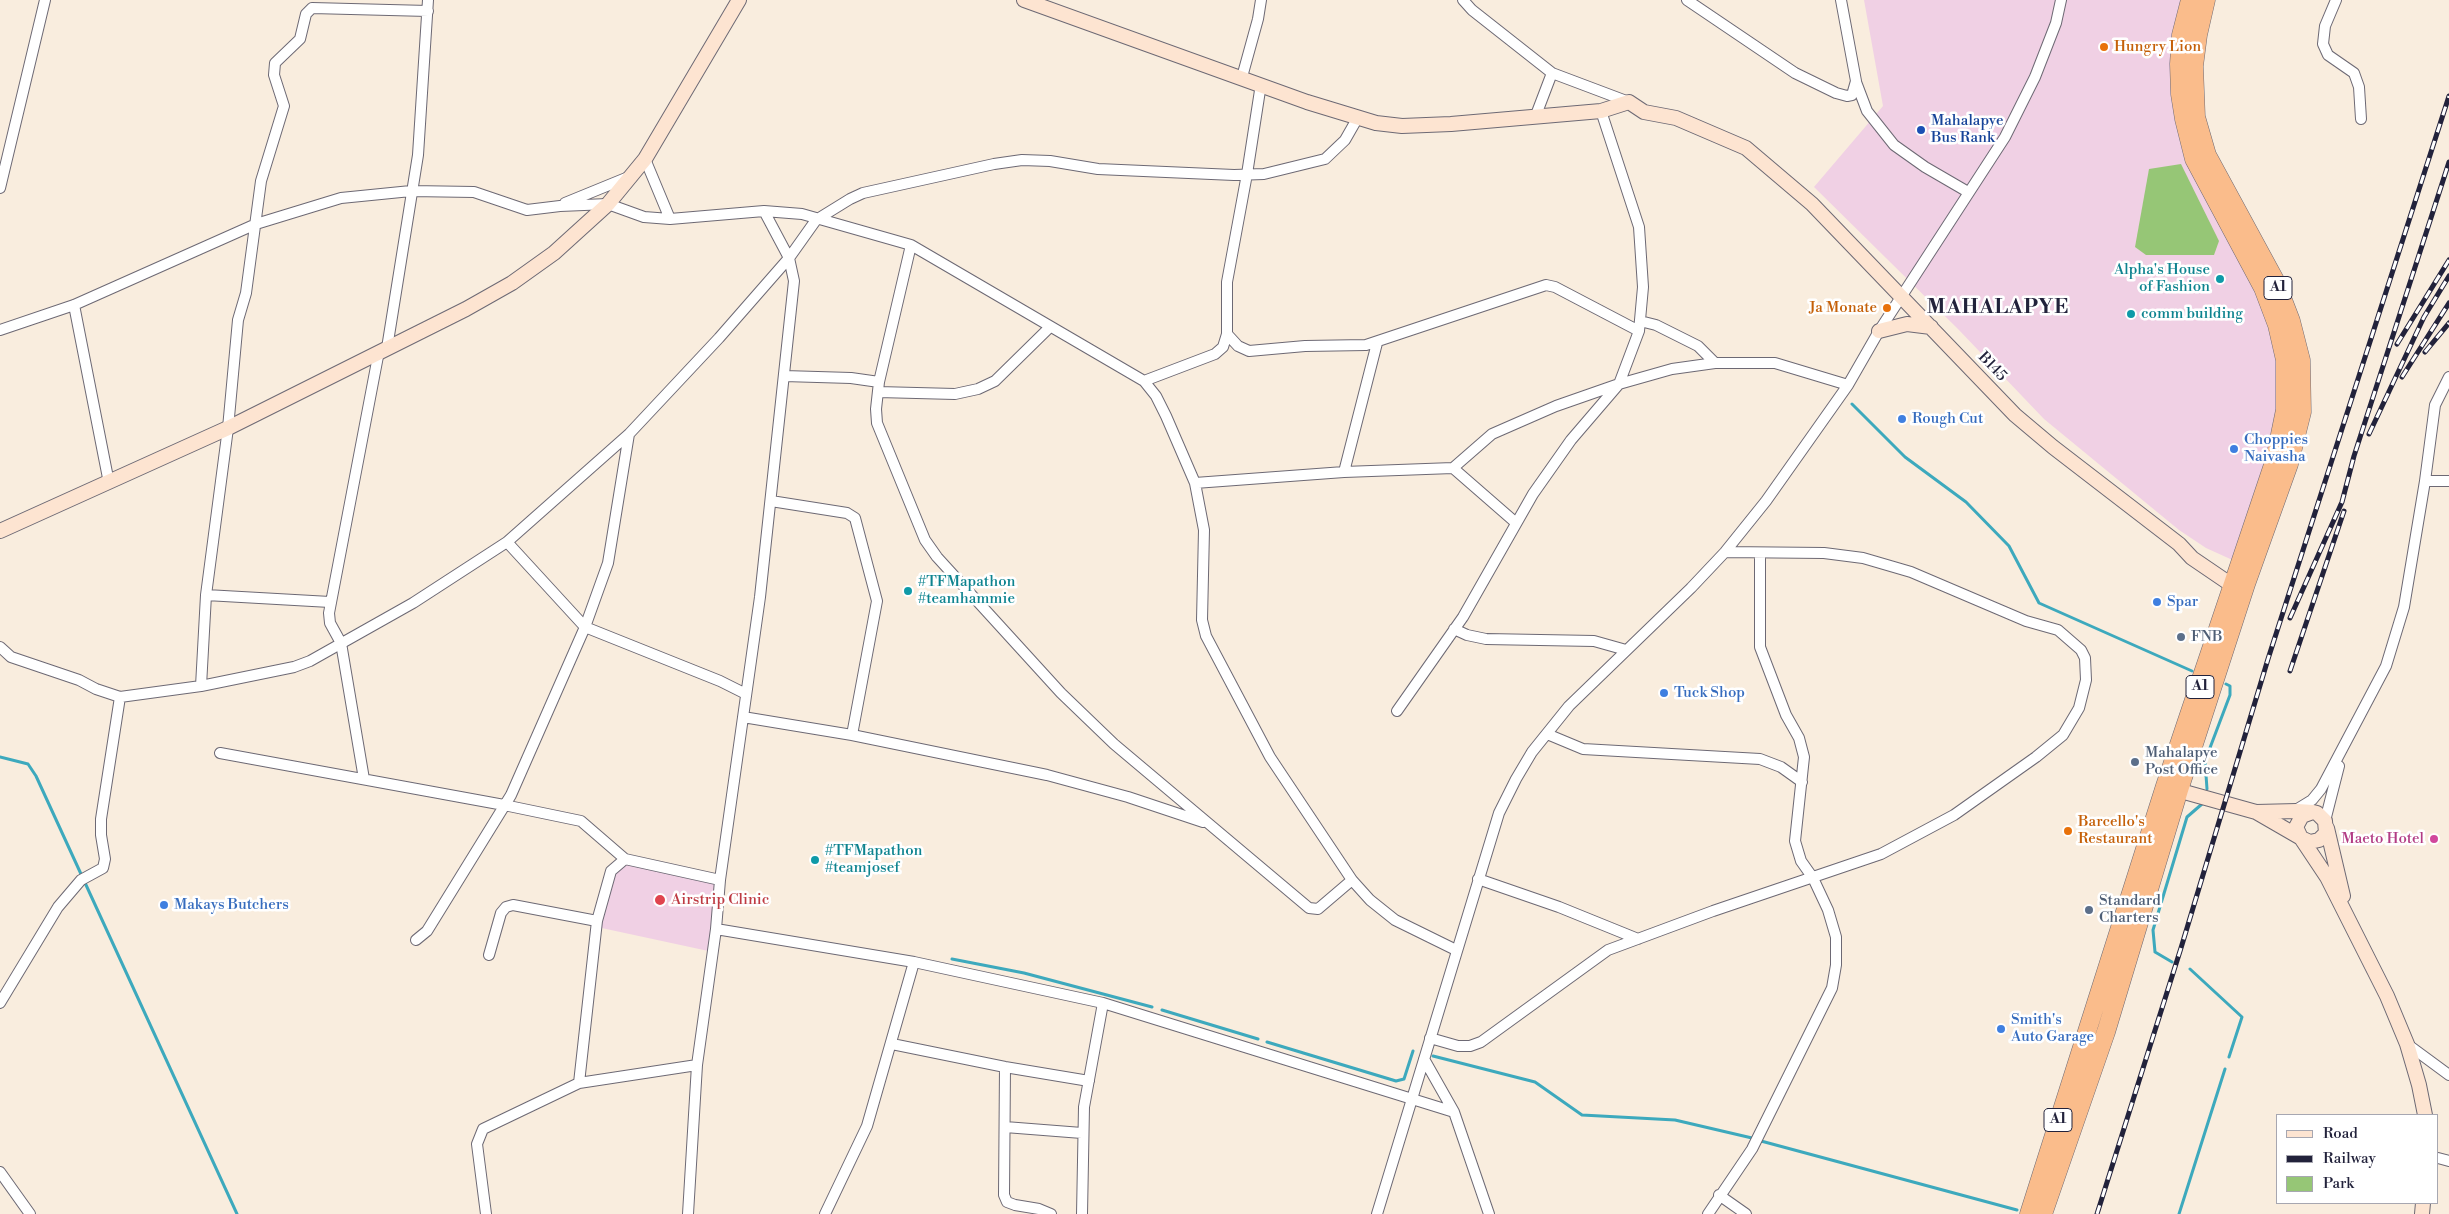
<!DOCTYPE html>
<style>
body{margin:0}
#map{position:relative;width:2449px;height:1214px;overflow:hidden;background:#f9edde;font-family:"Libre Bodoni",serif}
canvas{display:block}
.legend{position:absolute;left:2276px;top:1114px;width:162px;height:90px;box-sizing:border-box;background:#fff;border:1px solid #a7a7b1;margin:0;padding:6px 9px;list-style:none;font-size:15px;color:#22223b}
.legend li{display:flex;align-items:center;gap:10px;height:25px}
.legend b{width:25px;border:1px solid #a7a7b1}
</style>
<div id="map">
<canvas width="2449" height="1214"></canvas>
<ul class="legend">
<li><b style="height:6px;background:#fde4d1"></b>Road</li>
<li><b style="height:6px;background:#22223b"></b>Railway</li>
<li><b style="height:14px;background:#96c676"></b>Park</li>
</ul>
</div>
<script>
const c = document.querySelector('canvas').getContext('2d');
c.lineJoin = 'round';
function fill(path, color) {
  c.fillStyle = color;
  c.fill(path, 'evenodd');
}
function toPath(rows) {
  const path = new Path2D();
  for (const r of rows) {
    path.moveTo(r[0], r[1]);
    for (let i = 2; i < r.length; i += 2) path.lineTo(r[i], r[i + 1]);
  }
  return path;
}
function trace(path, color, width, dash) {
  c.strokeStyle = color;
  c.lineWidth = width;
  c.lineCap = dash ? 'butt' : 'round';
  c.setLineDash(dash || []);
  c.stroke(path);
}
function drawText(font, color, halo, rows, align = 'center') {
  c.font = font + ' "Libre Bodoni",serif';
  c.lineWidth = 5;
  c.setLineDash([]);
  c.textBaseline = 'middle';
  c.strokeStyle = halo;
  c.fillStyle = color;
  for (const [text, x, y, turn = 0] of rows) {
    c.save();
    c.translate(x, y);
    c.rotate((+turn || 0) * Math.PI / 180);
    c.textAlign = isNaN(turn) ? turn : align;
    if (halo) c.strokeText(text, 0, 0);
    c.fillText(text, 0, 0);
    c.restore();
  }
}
const built = toPath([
 [1864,0,2201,0,2184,97,2252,251,2293,390,2248,567,2206,548,2179,530,2044,419,1958,329,1814,187,1883,106],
 [625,859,720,880,713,952,597,927,611,871]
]);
const green = toPath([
 [2181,164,2219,241,2214,255,2146,255,2135,247,2149,169]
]);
const stream = toPath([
 [1852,404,1905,457,1966,502,2009,546,2039,603,2192,671],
 [0,757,28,764,36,776,237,1214],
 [2207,789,2205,761,2230,695,2230,686,2226,684],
 [952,959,1024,973,1152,1007],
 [2172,962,2155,952,2153,930,2187,817,2202,804],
 [2190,969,2242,1017,2229,1057],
 [1162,1010,1258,1039],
 [1267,1042,1396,1081,1404,1079,1413,1051],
 [1433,1056,1535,1082,1582,1115,1675,1120,1752,1138],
 [1761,1141,2017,1210],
 [2179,1214,2225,1069]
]);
const street = toPath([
 [1463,0,1472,10,1552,73,1629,102],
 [1687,0,1795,73,1836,93,1847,96,1852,95,1856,81,1841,0],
 [2336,0,2325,26,2323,44,2328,55,2354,73,2359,87,2361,119],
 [1242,77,1258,19,1261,0],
 [1856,82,1867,111,1894,145,1925,167,1968,192],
 [1536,115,1552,73],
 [645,159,670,219],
 [0,188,45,0],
 [565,203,631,176],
 [764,211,802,214,911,245,1144,381,1156,396,1166,416,1195,483,1204,530,1202,620,1206,636,1270,757,1352,880,1370,900,1395,920,1456,950],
 [911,245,879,382,876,409,877,423,925,540,937,557,1061,693,1114,744,1309,908,1318,909,1352,880],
 [74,305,109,483],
 [1640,321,1656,325,1698,346,1715,363],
 [0,330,74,305,256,224,341,198,411,191,474,192,527,210,560,206,608,204,644,217,670,219,764,211,789,258,794,281,760,597,720,880,716,929,697,1065,688,1214],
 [1227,334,1238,346,1249,351,1305,346,1366,345,1546,285,1555,287,1639,331],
 [387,348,418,155,428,0],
 [784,376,851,378,879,382],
 [1144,381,1215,354,1223,347,1227,334,1227,282,1247,174,1261,84],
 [878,392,955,394,978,389,995,381,1050,327],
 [1453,468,1515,522],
 [1344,472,1377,343],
 [2425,481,2435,405,2449,377],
 [1195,483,1344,472,1453,468,1492,434,1556,406,1619,384,1672,369,1715,363,1775,363,1848,385],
 [771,501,847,513,855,518,877,601,852,735],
 [507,542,585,627,720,681,746,694],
 [206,595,330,602],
 [1454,629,1467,635,1486,639,1594,641,1626,650],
 [0,647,11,657,79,680,96,689,120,697,201,686,294,667,310,661,413,603,507,542,629,434,719,338,789,258,816,220,850,199,863,193,994,164,1022,160,1050,161,1098,169,1234,175,1264,174,1325,159,1345,140,1357,119],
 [201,686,206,595,228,428,238,320,246,293,261,181,284,106,274,75,275,63,300,39,306,14,312,8,428,11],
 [1397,711,1463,617,1533,494,1571,440,1619,384,1639,331,1643,287,1639,227,1601,111],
 [743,717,852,735,1047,775,1128,797,1203,822],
 [1547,734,1583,749,1760,759,1781,767,1802,782],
 [220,753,504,805,581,821,625,859,720,880],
 [364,779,341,643,330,623,329,613,379,351],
 [2294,811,2312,800,2321,789,2386,666,2404,607,2425,481,2449,481],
 [2325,821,2339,766],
 [1478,879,1559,907,1638,939],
 [716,929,914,962,1103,1003,1454,1112],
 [416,940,427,931,511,795,585,627,608,563,629,434],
 [489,955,501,913,506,907,513,905,597,921],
 [0,1003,58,907,81,880,103,868,105,859,101,835,101,819,120,697],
 [1430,1038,1458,1046,1470,1046,1481,1042,1608,950,1713,911,1881,854,1954,815,2036,757,2063,735,2079,708,2086,680,2085,658,2081,650,2058,630,2026,621,1911,572,1863,558,1824,553,1725,552],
 [892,1044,1005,1067,1089,1081],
 [2407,1044,2449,1075],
 [1424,1059,1454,1112,1489,1214],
 [1005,1067,1004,1195,1007,1202,1015,1205,1039,1209,1051,1214],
 [579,1083,597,921,611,871,625,859],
 [1005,1127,1082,1133],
 [2438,1158,2449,1161],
 [0,1172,30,1214],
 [1719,1195,1746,1214],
 [486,1214,477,1144,483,1129,579,1083,697,1065],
 [825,1214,867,1126,914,962],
 [1082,1214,1084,1107,1103,1003],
 [1377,1214,1499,813,1516,779,1532,752,1569,706,1691,588,1725,552,1766,501,1848,385,1879,331,2005,137,2035,77,2056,23,2061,0],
 [1708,1214,1752,1149,1832,988,1836,965,1836,937,1828,910,1813,878,1801,861,1795,841,1804,757,1799,738,1786,715,1760,647,1760,553]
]);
const secondary = toPath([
 [1024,0,1307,102,1376,123,1402,126,1451,124,1601,111,1629,102,1644,112,1676,118,1746,148,1812,204,2015,415,2053,447,2179,544,2192,558,2239,590],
 [1879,331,1907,324,1931,327],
 [0,531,228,428,466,309,512,283,554,253,608,204,645,159,739,0],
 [2170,788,2256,812,2297,811,2313,812,2317,813,2325,821,2326,833,2319,840,2310,842,2301,838,2296,827,2302,816,2313,812],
 [2256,812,2301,838,2327,877,2387,996,2407,1044,2419,1085,2425,1115],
 [2327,828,2343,896],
 [2422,1214,2423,1203]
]);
const highway = toPath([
 [2029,1214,2165,786,2275,459,2285,410,2285,360,2277,325,2263,288,2194,159,2184,119,2180,94,2179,64,2181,35,2190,0],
 [2043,1214,2106,1032,2179,790,2246,584,2289,464,2302,412,2301,360,2291,321,2276,282,2207,155,2196,117,2194,66,2198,35,2206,0]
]);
const rail = toPath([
 [2397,344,2449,260],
 [2425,352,2449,323],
 [2402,377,2449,303],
 [2369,434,2424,317,2449,276],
 [2290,618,2342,502,2354,456,2449,162],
 [2290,671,2344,511],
 [2097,1214,2181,948,2268,659,2449,96]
]);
const markers = [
 [2104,47,5,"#e8710a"],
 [1921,130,5,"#1a4fb4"],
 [2220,279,5,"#0f9aa8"],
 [1887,308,5,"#e8710a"],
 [2131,314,5,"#0f9aa8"],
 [1902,419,5,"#3f7fe0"],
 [2234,449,5,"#3f7fe0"],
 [908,591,5,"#0f9aa8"],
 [2157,602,5,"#3f7fe0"],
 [2181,637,5,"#5c6f8a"],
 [1664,693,5,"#3f7fe0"],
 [2135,762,5,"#5c6f8a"],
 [2068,831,5,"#e8710a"],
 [2434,839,5,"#d1479c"],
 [815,860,5,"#0f9aa8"],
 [660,900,6,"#e0444e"],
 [164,905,5,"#3f7fe0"],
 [2089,910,5,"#5c6f8a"],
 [2001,1029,5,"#3f7fe0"]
];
const shields = [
 [2278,288,28],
 [2200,687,28],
 [2058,1120,28]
];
const shieldNames = [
 ["A1",2278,288],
 ["A1",2200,687],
 ["A1",2058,1120]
];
const foodNames = [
 ["Hungry Lion",2114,47],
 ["Ja Monate",1877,308,"right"],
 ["Barcello's",2078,822],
 ["Restaurant",2078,839]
];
const transitNames = [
 ["Mahalapye",1931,121],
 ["Bus Rank",1931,138]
];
const cultureNames = [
 ["Alpha's House",2210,270,"right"],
 ["of Fashion",2210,287,"right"],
 ["comm building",2141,314],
 ["#TFMapathon",918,582],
 ["#teamhammie",918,599],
 ["#TFMapathon",825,851],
 ["#teamjosef",825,868]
];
const streetNames = [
 ["B145",1992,367,46]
];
const shopNames = [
 ["Rough Cut",1912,419],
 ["Choppies",2244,440],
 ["Naivasha",2244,457],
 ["Spar",2167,602],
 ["Tuck Shop",1674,693],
 ["Makays Butchers",174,905],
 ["Smith's",2011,1020],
 ["Auto Garage",2011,1037]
];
const serviceNames = [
 ["FNB",2191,637],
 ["Mahalapye",2145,753],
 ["Post Office",2145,770],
 ["Standard",2099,901],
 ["Charters",2099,918]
];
const hotelNames = [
 ["Maeto Hotel",2424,839]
];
const healthNames = [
 ["Airstrip Clinic",671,900]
];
const districtNames = [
 ["MAHALAPYE",1998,308]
];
fill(built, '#f0d0e4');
fill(green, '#96c676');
trace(stream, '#3da9bd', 3);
trace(street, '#6d6974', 12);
trace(secondary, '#6d6974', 16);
trace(highway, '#6d6974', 19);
trace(street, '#fff', 10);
trace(secondary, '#fde4d1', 14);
trace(highway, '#fabc8b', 18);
trace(rail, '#22223b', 5);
trace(rail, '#fff', 3, [9]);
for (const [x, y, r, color] of markers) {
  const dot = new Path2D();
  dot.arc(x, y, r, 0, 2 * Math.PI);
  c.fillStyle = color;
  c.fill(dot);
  trace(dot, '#fff', 2);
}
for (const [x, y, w] of shields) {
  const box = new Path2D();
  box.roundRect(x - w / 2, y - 11.5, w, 23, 4);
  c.fillStyle = '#fff';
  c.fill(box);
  trace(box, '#22223b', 1);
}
drawText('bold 14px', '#22223b', null, shieldNames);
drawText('15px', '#c56008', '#fff', foodNames, 'left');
drawText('15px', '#164399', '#fff', transitNames, 'left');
drawText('15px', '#0d838f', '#fff', cultureNames, 'left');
drawText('15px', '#22223b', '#fff', streetNames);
drawText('15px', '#366cbe', '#fff', shopNames, 'left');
drawText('15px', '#4e5e75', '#fff', serviceNames, 'left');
drawText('15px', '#b23c85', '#fff', hotelNames, 'right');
drawText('15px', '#be3a42', '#fff', healthNames, 'left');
c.letterSpacing = '1px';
drawText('bold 20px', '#22223b', '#fff', districtNames);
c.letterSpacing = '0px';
</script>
